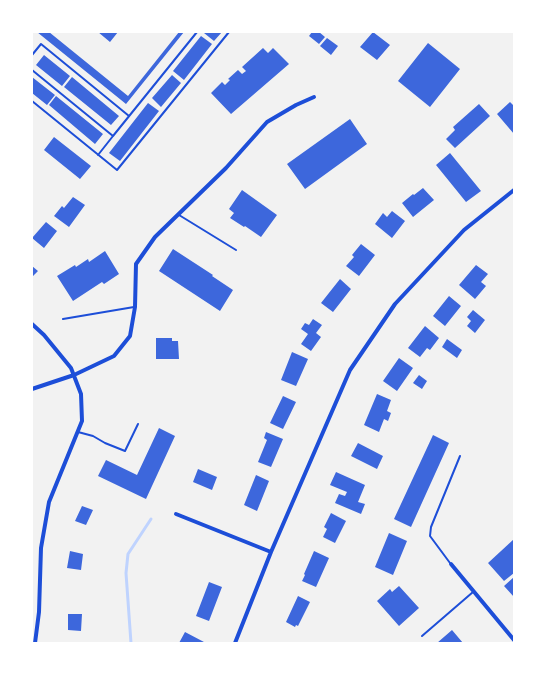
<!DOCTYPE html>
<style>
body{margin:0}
#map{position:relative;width:546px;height:675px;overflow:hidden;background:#f2f2f2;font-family:Literata,serif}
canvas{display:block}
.frame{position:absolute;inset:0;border:33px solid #fff;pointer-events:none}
</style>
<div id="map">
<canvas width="546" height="675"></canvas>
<div class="frame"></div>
</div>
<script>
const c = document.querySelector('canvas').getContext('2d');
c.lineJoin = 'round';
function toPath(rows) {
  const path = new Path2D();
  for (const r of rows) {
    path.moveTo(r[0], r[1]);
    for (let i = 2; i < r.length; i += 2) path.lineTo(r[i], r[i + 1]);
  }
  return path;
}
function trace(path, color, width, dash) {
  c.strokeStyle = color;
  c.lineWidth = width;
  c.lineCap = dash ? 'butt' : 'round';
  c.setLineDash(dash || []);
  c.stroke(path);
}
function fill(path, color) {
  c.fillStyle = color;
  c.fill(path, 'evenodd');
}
const stream = toPath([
 [131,643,126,573,128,554,151,519]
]);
const building = toPath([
 [37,32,49,32,128,96,179,32,184,32,126,104],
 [98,32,118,32,110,42],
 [205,32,222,32,214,41,204,33],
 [312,32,319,32,325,37,319,44,309,36],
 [373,32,390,45,377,60,360,47],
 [201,36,212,44,184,80,173,71],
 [327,38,338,46,331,55,320,46],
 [428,43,460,69,430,107,398,81],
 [263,48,268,53,273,48,289,64,231,114,211,93,222,82,225,85,230,80,228,79,238,70,242,74,246,71,242,67],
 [44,55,70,76,62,86,36,65],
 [172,75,181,83,161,107,152,98],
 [32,77,55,95,47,105,32,93],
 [72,77,119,116,111,125,64,87],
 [56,96,103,134,95,144,49,105],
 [510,102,514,106,514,134,497,114],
 [148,103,159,111,120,161,109,153],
 [479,104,490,116,455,148,446,139,455,130,453,127],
 [350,119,367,144,305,189,287,164],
 [54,137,91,166,80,179,44,150],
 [450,153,481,191,466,202,436,165],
 [423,188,434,200,413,217,402,203,413,194,414,195],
 [242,190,277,215,261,237,245,226,244,227,230,218,234,213,229,209],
 [73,197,85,205,69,227,54,216,62,206,64,208],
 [392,211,405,221,392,238,375,224,383,213,387,217],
 [46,222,57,231,44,248,32,238],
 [361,244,375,255,359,276,346,266,354,257,352,255],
 [173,249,213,275,212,276,233,290,220,311,159,271],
 [105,251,119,274,104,284,102,282,73,301,57,276,75,265,76,267,88,259,89,262],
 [476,265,488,274,481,282,486,286,475,299,459,285],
 [32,266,38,271,32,277],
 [340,279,351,289,333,312,321,303],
 [449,296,461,306,445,326,433,316],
 [473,310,485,320,475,333,467,326,471,321,467,317],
 [313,319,322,325,316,333,321,337,311,351,301,344,308,334,301,329,305,323,309,325],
 [425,326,439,338,430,350,427,348,420,357,408,348],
 [156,338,172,338,172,341,178,341,179,359,156,359],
 [447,339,462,350,457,358,442,347],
 [292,352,308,359,296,386,281,380],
 [399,358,413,368,397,391,383,381],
 [419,375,427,381,422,389,413,383],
 [377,394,391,400,387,411,391,413,388,421,384,419,379,432,364,425],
 [283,396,296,402,283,429,270,423],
 [159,428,175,436,146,499,98,476,106,460,137,475],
 [266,432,283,439,271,467,258,462,267,440,264,438],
 [433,435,449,443,411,527,394,519],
 [358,443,383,456,377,469,351,456],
 [198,469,217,477,212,490,193,482],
 [336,472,365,485,358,502,365,504,361,514,335,503,339,494,345,496,347,492,330,485],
 [256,475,269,481,257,511,244,505],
 [82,506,93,510,86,525,75,521],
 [331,513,346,521,335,543,323,537,327,529,324,527],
 [389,533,407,541,393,575,375,567],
 [514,539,514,573,504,581,488,563],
 [70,551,83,554,81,570,67,568],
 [314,551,329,558,316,587,302,581,305,575,304,574],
 [514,577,514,597,504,586],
 [209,582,222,587,209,621,196,616],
 [399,586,419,608,399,626,377,601,390,589,392,592],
 [298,596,310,602,298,626,296,625,295,627,286,622],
 [68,614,82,614,81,631,68,630],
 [452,630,463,643,437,643],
 [185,632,204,642,204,643,179,643]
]);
const service = toPath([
 [32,55,41,44,129,116],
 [32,70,113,136,197,32],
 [32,101,117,170,229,32],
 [98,155,113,136],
 [179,215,236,250],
 [63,319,134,307],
 [78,432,93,436,105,443,125,451,138,424],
 [450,563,430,536,431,527,460,456],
 [422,636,473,592]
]);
const minor = toPath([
 [32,324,44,335,71,368,81,394,82,421,49,502,41,548,39,612,35,643],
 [32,389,74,375,114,356,130,336,135,307,136,264,155,237,226,168,267,122,296,105,314,97],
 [176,514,271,552],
 [451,564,514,640],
 [235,643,271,552,350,370,395,304,464,230,514,190]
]);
trace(stream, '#bfd3fe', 3);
fill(building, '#3d67dc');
trace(service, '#1d4ed8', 2);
trace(minor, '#1d4ed8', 4);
</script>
